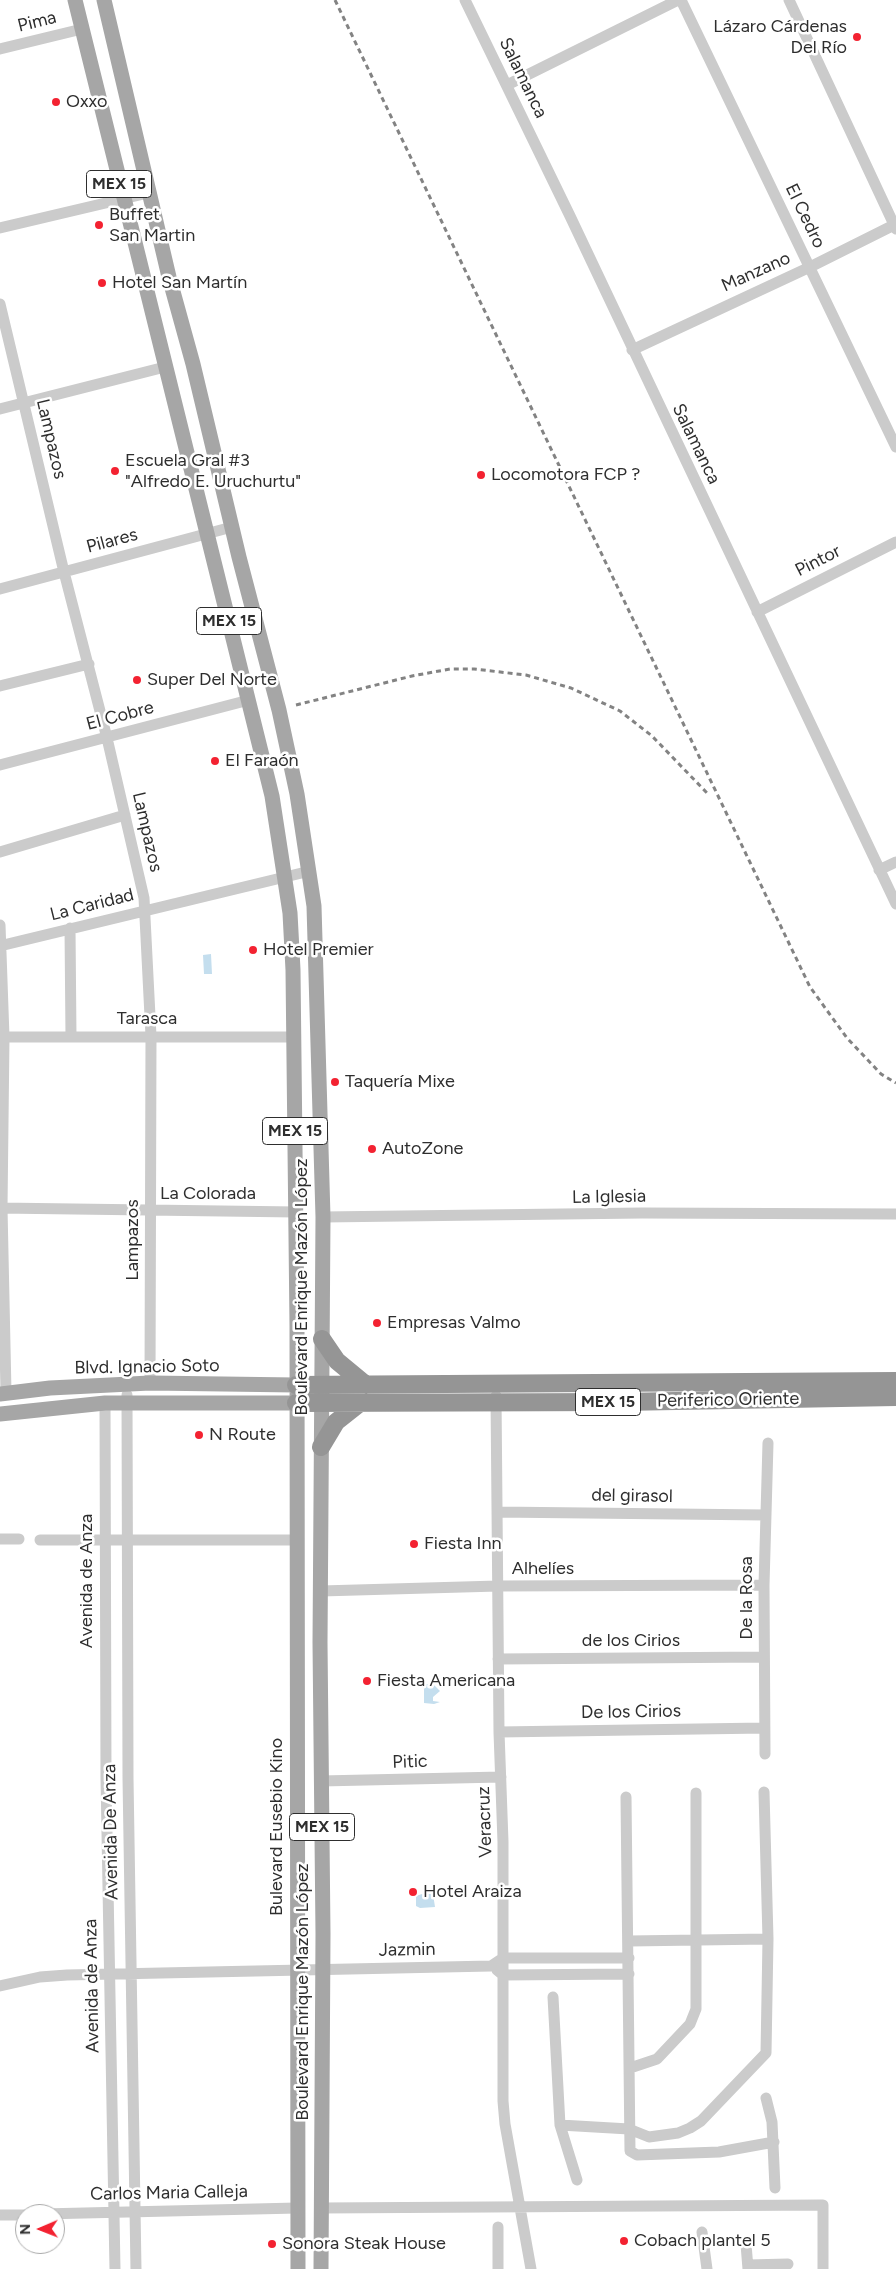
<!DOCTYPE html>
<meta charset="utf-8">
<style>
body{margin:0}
#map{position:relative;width:896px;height:2269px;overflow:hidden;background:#fff;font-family:Figtree,sans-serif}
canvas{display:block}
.north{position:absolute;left:15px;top:2204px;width:50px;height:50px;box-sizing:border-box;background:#fff;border:1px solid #ababab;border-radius:50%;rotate:269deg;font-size:14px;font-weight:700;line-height:20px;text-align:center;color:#2e2e2e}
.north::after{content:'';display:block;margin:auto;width:18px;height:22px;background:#f32231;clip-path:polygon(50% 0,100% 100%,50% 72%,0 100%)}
</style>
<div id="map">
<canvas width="896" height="2269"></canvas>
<div class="north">N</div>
</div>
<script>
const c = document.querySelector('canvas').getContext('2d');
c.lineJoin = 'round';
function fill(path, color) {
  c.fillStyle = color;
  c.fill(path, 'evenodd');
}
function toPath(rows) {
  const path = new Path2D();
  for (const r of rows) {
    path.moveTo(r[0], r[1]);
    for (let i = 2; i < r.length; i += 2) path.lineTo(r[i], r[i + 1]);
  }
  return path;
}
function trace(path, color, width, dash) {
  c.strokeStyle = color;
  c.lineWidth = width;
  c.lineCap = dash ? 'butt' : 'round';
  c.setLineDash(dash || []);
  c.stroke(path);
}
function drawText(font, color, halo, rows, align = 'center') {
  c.font = font + ' Figtree,sans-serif';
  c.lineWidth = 5;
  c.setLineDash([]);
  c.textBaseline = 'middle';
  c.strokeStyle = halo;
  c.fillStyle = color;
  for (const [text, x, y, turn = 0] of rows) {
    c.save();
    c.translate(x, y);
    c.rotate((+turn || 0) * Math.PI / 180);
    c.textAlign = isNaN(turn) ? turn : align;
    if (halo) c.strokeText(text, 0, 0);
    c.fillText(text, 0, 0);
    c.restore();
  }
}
const water = toPath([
 [211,954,212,974,204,974,203,955],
 [424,1684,433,1684,440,1691,433,1697,433,1701,440,1702,434,1704,424,1703],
 [422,1894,433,1894,435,1907,420,1908,416,1906,416,1896]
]);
const minor = toPath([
 [465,0,570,216,896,904],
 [681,0,896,447],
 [789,0,896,229],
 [0,49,82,29],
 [507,85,678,0],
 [0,228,148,193],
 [0,304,64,572,107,738,144,898,151,1036,150,1383],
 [632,350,810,267,894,225],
 [0,409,165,367],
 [0,589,232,527],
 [757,612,896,542],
 [0,686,89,664],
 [0,765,249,700],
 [0,852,125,815],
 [879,870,896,862],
 [0,925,4,1037,2,1208,6,1392],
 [70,928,71,1037],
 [0,946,310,871],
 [0,1037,294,1037],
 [0,1208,296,1212],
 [323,1217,642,1213,896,1214],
 [127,1395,128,1778,136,2269],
 [496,1396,499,1732,503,1842,503,2101,505,2124,531,2269],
 [105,1403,106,1778,115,2269],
 [497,1512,765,1515],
 [0,1539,19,1539],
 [40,1540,297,1540],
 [321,1591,498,1586,764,1585],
 [498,1659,764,1657],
 [499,1732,764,1728],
 [765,1754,764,1585,768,1443],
 [321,1781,501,1777],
 [626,1797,630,2151,637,2155,719,2152,774,2142],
 [629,1941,768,1939],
 [497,1970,503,1975,629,1974],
 [0,1986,40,1977,67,1975,491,1966,503,1958,629,1958],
 [553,1997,560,2125,577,2180],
 [630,2068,657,2059,690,2024,696,2009,696,1793],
 [766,2098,772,2122,775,2188],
 [560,2125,629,2129,649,2137,678,2133,690,2128,701,2121,766,2053,768,1939,764,1792],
 [321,2208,823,2205,823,2269],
 [42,2214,297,2208],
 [0,2215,25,2215],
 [702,2232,707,2269],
 [746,2244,748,2269],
 [748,2265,788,2264],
 [498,2269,498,2227]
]);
const major = toPath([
 [75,0,272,796,290,913,293,970,297,1326,298,2269],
 [104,0,169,277,193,364,239,557,279,710,297,794,314,906,323,1217,320,1642,323,1934,321,2269],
 [0,1394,50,1388,150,1383,296,1385],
 [0,1414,105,1403,296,1403]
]);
const highway = toPath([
 [322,1339,337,1361,366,1385],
 [296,1385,896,1381],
 [296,1403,621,1402,896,1397],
 [321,1447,336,1422,360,1403]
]);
const rail = toPath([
 [335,0,810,987,847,1038,881,1074,896,1083],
 [296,705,412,676,450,669,474,669,526,675,571,688,620,711,652,736,708,794]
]);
const markers = [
 [857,37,5,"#f32231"],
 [56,102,5,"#f32231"],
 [99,225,5,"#f32231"],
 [102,283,5,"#f32231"],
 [115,471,5,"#f32231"],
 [481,475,5,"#f32231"],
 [137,680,5,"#f32231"],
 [215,761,5,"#f32231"],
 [253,950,5,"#f32231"],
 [335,1082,5,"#f32231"],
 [372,1149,5,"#f32231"],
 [377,1323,5,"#f32231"],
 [199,1435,5,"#f32231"],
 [414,1544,5,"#f32231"],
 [367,1681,5,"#f32231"],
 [413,1892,5,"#f32231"],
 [624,2241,5,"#f32231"],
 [272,2244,5,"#f32231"]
];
const shields = [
 [119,184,65],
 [229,621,65],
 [295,1131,65],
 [608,1402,65],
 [322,1827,65]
];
const shieldNames = [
 ["MEX 15",119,184],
 ["MEX 15",229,621],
 ["MEX 15",295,1131],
 ["MEX 15",608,1402],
 ["MEX 15",322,1827]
];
const streetNames = [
 ["Pima",37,22,-14],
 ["Salamanca",523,78,64],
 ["El Cedro",805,216,64],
 ["Manzano",756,272,-24],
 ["Lampazos",51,439,77],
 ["Salamanca",696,444,64],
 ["Pilares",112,541,-15],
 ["Pintor",818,561,-27],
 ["El Cobre",120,716,-15],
 ["Lampazos",147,832,77],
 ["La Caridad",92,905,-14],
 ["Tarasca",147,1019],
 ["La Colorada",208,1194],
 ["La Iglesia",609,1197,-1],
 ["Lampazos",133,1240,-90],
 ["Boulevard Enrique Mazón López",302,1287,-90],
 ["Blvd. Ignacio Soto",147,1367,-1],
 ["Periferico Oriente",728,1400,-1],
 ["del girasol",632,1496,1],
 ["Alhelíes",543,1569],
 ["Avenida de Anza",87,1581,-90],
 ["De la Rosa",747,1598,-90],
 ["de los Cirios",631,1641],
 ["De los Cirios",631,1712,-1],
 ["Pitic",410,1762,-2],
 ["Veracruz",485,1822,-92],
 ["Bulevard Eusebio Kino",277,1827,-90],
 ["Avenida De Anza",111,1832,-91],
 ["Jazmin",407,1950,-1],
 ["Avenida de Anza",92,1986,-91],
 ["Boulevard Enrique Mazón López",303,1992,-90],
 ["Carlos Maria Calleja",169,2193,-1]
];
const poiNames = [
 ["Lázaro Cárdenas",847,27,"right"],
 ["Del Río",847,48,"right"],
 ["Oxxo",66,102],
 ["Buffet",109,215],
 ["San Martin",109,236],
 ["Hotel San Martín",112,283],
 ["Escuela Gral #3",125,461],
 ["\"Alfredo E. Uruchurtu\"",125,482],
 ["Locomotora FCP ?",491,475],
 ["Super Del Norte",147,680],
 ["El Faraón",225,761],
 ["Hotel Premier",263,950],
 ["Taquería Mixe",345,1082],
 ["AutoZone",382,1149],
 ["Empresas Valmo",387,1323],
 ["N Route",209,1435],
 ["Fiesta Inn",424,1544],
 ["Fiesta Americana",377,1681],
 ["Hotel Araiza",423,1892],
 ["Cobach plantel 5",634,2241],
 ["Sonora Steak House",282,2244]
];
fill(water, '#c4deee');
trace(minor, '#cbcbcb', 11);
trace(major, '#a6a6a6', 15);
trace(highway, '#959595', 18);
trace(rail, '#838383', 3, [5, 4]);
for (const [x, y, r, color] of markers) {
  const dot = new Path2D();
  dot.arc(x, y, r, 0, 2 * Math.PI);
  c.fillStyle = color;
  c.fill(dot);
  trace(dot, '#fff', 2);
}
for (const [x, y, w] of shields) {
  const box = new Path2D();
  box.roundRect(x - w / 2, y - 13.5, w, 27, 4);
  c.fillStyle = '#fff';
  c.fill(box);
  trace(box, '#2e2e2e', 1);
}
drawText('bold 16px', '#2e2e2e', null, shieldNames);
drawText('18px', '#2e2e2e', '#fff', streetNames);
drawText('18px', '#2e2e2e', '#fff', poiNames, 'left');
</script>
